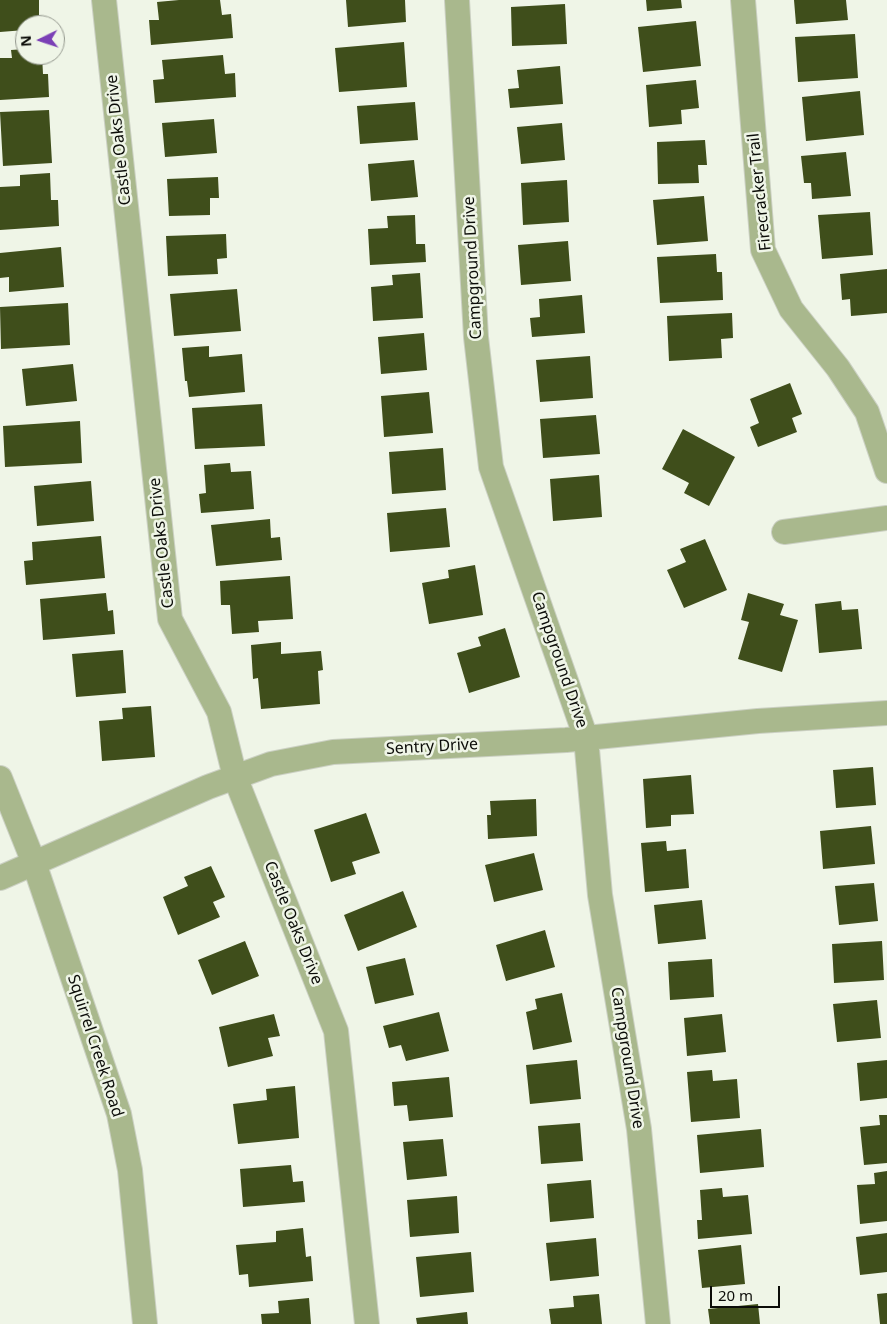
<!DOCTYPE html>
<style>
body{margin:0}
#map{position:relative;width:887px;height:1324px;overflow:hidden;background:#eff5e7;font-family:"Noto Sans",sans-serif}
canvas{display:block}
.north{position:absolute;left:15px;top:15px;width:50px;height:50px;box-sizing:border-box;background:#eff5e7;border:1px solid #94988e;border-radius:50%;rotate:266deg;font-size:14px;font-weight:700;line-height:20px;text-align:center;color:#0b0c08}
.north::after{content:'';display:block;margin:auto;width:18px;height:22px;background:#7b40b6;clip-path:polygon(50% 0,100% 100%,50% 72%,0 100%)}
.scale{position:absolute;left:710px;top:1286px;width:70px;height:22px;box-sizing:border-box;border:2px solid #0b0c08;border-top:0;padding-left:6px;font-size:15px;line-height:18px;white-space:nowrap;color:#0b0c08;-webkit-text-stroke:4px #eff5e7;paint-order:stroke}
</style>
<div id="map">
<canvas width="887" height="1324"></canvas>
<div class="north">N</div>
<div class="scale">20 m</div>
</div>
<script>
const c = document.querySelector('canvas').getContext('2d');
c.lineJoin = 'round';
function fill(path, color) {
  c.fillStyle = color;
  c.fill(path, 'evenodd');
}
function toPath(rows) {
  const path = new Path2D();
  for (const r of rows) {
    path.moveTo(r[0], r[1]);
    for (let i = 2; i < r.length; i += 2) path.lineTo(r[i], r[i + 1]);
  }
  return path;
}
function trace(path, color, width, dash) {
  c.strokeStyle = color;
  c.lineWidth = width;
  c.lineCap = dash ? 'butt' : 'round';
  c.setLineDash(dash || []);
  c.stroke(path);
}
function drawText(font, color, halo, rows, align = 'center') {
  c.font = font + ' "Noto Sans",sans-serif';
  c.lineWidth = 5;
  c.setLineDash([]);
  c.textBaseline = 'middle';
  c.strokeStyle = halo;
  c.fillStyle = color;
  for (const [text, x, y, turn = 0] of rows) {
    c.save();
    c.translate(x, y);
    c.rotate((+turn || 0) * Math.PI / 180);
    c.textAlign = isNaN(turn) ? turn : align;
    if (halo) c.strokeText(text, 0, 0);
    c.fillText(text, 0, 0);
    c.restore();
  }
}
const building = toPath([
 [0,0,39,0,39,25,25,25,25,30,0,32],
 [179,0,220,0,222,15,231,14,233,38,151,45,149,20,159,20,157,2],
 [346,0,405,0,406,22,348,27],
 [646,0,681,0,682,8,647,11],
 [794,0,846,0,848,20,796,24],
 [565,4,567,44,512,46,511,7],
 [696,21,701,66,643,72,638,27],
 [855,34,858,78,798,82,795,37],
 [404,42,407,87,339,92,335,48],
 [25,49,25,55,42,55,43,74,48,74,49,97,0,100,0,58,12,58,11,50],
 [223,55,225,74,235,73,236,97,155,103,153,80,164,79,162,60],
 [560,66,563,104,510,108,508,89,519,88,517,70],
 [696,80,699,108,681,110,682,124,649,127,646,85],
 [860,91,864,135,806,141,802,97],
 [415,102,418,140,360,144,357,106],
 [49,110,52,163,3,166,0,112],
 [214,119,217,153,165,157,162,123],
 [562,123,565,160,521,164,517,127],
 [705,140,707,165,698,165,699,183,658,184,657,142],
 [846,152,851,196,812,199,811,183,804,183,801,156],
 [414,160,418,197,371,201,368,164],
 [50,173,51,200,58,200,59,226,0,230,0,187,20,186,20,175],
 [218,177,219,198,210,198,210,215,169,216,167,179],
 [567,180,569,222,523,225,521,183],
 [704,196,708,241,657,245,653,200],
 [870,212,873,255,822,259,818,215],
 [415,215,416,244,425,244,426,262,370,265,368,229,388,228,387,216],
 [226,234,227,258,217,259,218,274,168,276,166,236],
 [568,241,571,281,521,285,518,245],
 [61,247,64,287,9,292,9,277,0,278,0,253],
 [716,254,717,272,722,272,723,300,660,303,657,257],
 [887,269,887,313,851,316,850,299,842,300,840,274],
 [420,273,423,318,373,321,371,287,393,285,392,275],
 [237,289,241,331,174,336,170,294],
 [582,295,585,333,532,337,530,318,540,317,539,299],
 [68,303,70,345,1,349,0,307],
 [732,313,733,338,721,339,722,358,669,361,667,316],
 [424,333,427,370,381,374,378,337],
 [209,346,209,357,242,354,245,392,189,397,187,381,185,381,182,348],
 [590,356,593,398,540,402,536,360],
 [73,364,77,401,26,406,22,369],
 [790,383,802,414,792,418,797,432,758,447,750,427,759,423,750,399],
 [429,392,433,433,384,437,381,396],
 [262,404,265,446,195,449,192,408],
 [596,415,600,454,543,458,540,419],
 [80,421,82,463,5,467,3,426],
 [683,429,735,457,709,506,684,493,689,483,662,469],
 [443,448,446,490,392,494,389,452],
 [230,463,231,472,251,471,254,509,201,513,199,494,206,493,204,465],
 [599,475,602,517,553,521,550,479],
 [91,481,94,521,37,526,34,486],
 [446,508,450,547,390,552,387,513],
 [270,519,271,538,280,537,282,560,216,566,211,525],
 [101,536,105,578,26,585,24,561,33,560,32,542],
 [705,539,727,590,684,608,667,570,686,562,680,549],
 [475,565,483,615,429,624,422,583,449,578,448,570],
 [290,576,293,619,258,621,259,632,232,634,230,605,221,605,220,581],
 [106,593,108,611,113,610,115,634,43,640,40,599],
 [748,593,784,604,780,615,798,620,782,672,738,659,749,622,741,620],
 [841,601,842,610,858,609,862,649,819,653,815,604],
 [505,628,520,677,469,693,457,653,481,646,478,637],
 [281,642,281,654,321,651,323,670,318,671,320,704,261,709,258,678,253,679,251,645],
 [123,650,126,693,76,697,72,654],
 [151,706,155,757,102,761,99,721,123,719,122,708],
 [873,767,876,805,836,808,833,770],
 [691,775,694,814,671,815,671,826,646,828,643,779],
 [536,799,537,836,488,839,487,815,491,815,490,801],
 [366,813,380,853,352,862,356,874,331,882,314,830],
 [871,826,875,864,823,869,820,831],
 [666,841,667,851,686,849,689,888,645,892,641,843],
 [534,853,543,890,494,902,485,865],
 [211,866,225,897,213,902,220,917,178,935,163,897,188,886,184,877],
 [874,883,878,921,839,925,835,886],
 [403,891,417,927,358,951,344,915],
 [702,900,706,939,658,944,654,905],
 [545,930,555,967,506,981,496,945],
 [245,941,259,976,212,995,198,960],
 [882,941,884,980,834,983,832,944],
 [405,958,414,995,375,1004,366,967],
 [712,959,714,997,670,1000,668,962],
 [562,993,572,1042,533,1050,526,1012,537,1009,535,999],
 [877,1000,881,1038,837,1042,833,1004],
 [439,1012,449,1051,406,1061,401,1045,389,1048,383,1026],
 [274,1014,280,1036,268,1038,273,1056,228,1067,219,1027],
 [722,1014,726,1052,687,1056,684,1018],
 [577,1060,581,1099,530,1104,526,1065],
 [887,1060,887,1098,860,1101,857,1063],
 [712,1070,713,1081,737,1079,740,1118,691,1122,687,1072],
 [449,1077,453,1117,409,1121,407,1105,394,1106,392,1082],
 [295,1086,299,1138,238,1144,233,1104,267,1100,266,1089],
 [879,1115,887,1115,887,1163,864,1165,860,1127,880,1125],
 [580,1123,583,1161,541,1164,538,1126],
 [761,1129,764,1167,700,1173,697,1135],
 [443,1139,447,1176,407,1180,403,1142],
 [291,1165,293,1182,303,1181,305,1202,243,1207,240,1169],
 [887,1171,887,1221,860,1224,857,1185,875,1184,874,1173],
 [591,1180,594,1218,550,1222,547,1184],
 [722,1188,723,1197,748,1195,752,1234,698,1239,697,1220,702,1220,700,1190],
 [457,1196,459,1233,410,1237,407,1200],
 [303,1228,306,1257,311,1256,313,1281,249,1287,248,1274,239,1275,236,1245,276,1242,276,1231],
 [887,1233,887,1272,860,1275,856,1237],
 [596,1238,599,1276,550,1281,546,1243],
 [741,1245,745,1284,702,1288,698,1250],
 [471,1252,474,1292,420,1297,416,1257],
 [887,1293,887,1324,880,1324,877,1294],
 [599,1294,602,1324,551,1324,549,1309,574,1307,573,1296],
 [309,1298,311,1324,262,1324,261,1314,279,1313,278,1301],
 [758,1304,760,1324,710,1324,708,1309],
 [467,1312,468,1324,417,1324,416,1318]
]);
const minor = toPath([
 [104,0,170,619,219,712,235,777,336,1031,367,1324],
 [457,0,476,337,491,467,586,738,600,895,639,1129,658,1324],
 [743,0,763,250,791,309,838,368,867,412,887,471],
 [784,532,887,518],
 [0,778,34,863,119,1114,130,1170,145,1324],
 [0,878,208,787,271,764,333,752,566,740,758,721,887,713]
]);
const streetNames = [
 ["Castle Oaks Drive",119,140,-96],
 ["Firecracker Trail",760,192,-96],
 ["Campground Drive",473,268,-93],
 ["Castle Oaks Drive",162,543,-96],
 ["Campground Drive",559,660,71],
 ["Sentry Drive",432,747,-3],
 ["Castle Oaks Drive",293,923,68],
 ["Squirrel Creek Road",95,1046,72],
 ["Campground Drive",627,1058,81]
];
fill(building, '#3f4e1b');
trace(minor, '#cbd0c3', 26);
trace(minor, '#a9b88d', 24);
drawText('16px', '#0b0c08', '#eff5e7', streetNames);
</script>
